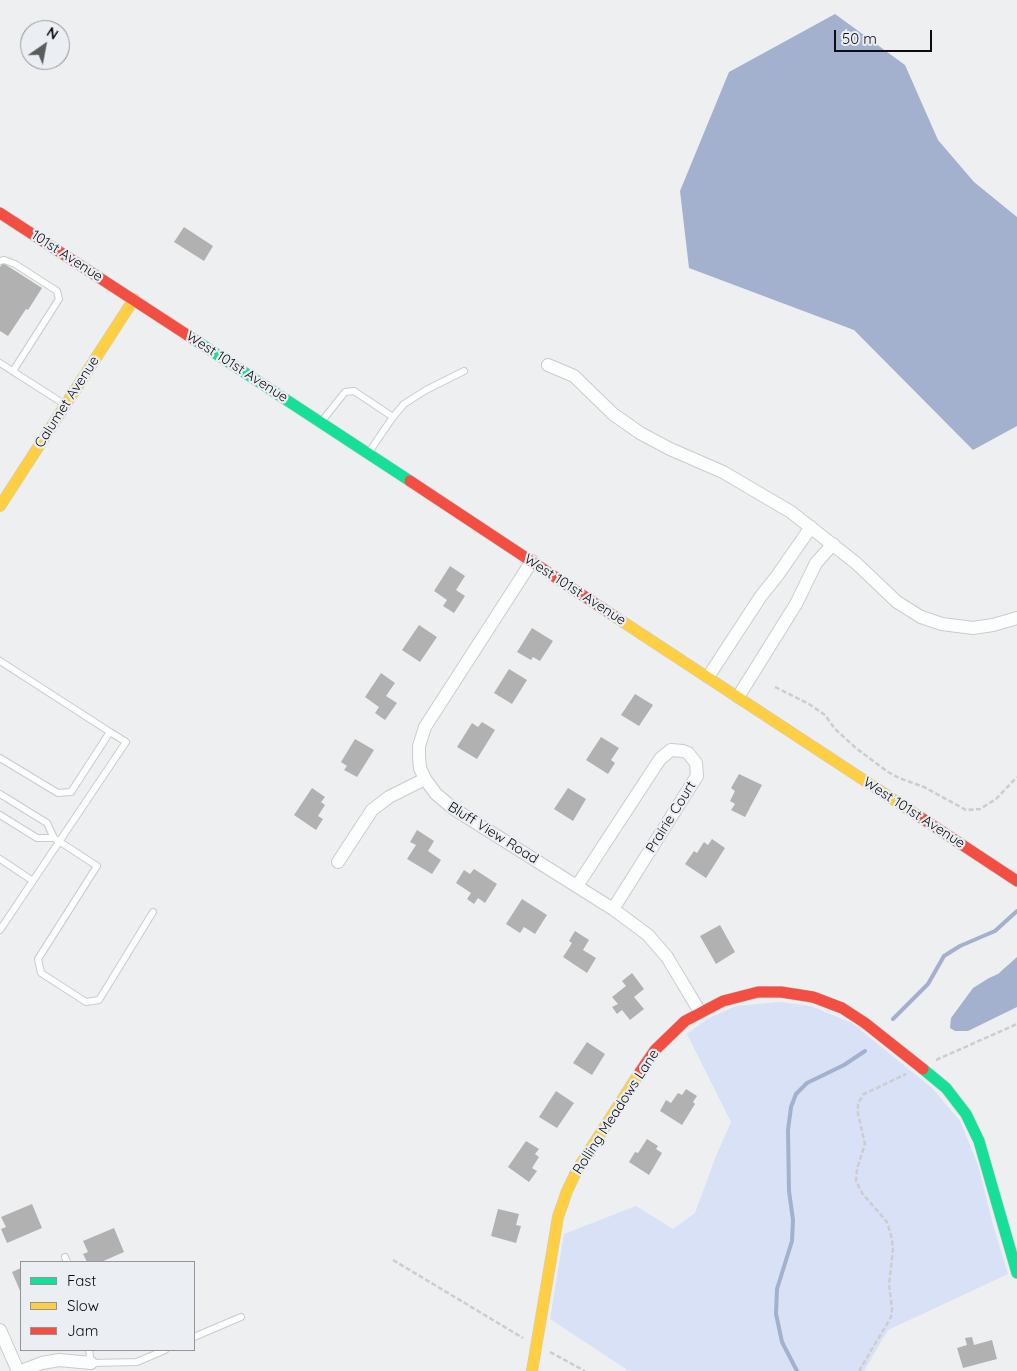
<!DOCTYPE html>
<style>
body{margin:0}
#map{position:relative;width:1017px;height:1371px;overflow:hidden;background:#edeff1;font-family:Quicksand,sans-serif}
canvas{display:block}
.legend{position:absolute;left:20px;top:1261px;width:175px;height:90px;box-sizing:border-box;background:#ebeef3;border:1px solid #929497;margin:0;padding:6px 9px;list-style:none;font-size:15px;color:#0c0d0e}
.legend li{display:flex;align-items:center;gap:10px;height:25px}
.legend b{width:25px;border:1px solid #929497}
.north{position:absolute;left:20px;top:20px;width:50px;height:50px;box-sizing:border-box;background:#ebeef3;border:1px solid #929497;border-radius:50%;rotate:33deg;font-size:14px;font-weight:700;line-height:20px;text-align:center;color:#0c0d0e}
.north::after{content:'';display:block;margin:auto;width:18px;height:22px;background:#5b5c5d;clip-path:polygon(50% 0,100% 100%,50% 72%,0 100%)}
.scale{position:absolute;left:834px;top:30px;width:98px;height:22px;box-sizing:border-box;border:2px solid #0c0d0e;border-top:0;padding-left:6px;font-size:15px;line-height:18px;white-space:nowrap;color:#0c0d0e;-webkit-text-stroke:4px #ebeef3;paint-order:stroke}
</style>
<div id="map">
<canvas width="1017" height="1371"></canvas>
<ul class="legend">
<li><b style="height:6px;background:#16e098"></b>Fast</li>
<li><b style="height:6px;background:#ffcf43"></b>Slow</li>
<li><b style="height:6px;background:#f24e42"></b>Jam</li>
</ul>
<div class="north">N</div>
<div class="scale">50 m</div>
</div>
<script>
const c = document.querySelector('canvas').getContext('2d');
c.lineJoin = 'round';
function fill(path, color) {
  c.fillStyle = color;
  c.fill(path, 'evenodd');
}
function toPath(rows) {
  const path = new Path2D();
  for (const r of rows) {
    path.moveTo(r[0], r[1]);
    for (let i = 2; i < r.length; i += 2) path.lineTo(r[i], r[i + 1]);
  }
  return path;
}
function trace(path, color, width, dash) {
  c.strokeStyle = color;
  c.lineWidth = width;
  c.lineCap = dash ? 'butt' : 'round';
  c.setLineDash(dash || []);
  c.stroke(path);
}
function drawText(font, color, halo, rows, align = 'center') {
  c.font = font + ' Quicksand,sans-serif';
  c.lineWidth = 4.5;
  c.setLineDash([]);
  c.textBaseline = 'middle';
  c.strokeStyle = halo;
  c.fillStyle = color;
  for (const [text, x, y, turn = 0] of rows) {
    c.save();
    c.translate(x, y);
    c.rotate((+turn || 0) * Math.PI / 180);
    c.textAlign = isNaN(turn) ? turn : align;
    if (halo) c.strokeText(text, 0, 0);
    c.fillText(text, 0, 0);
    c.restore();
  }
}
const green = toPath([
 [780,1002,811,1006,852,1023,932,1088,960,1121,978,1165,993,1225,1008,1274,888,1330,864,1371,629,1371,550,1319,564,1234,636,1206,673,1229,695,1213,716,1156,731,1122,687,1034,707,1019,736,1006]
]);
const water = toPath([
 [835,14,905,65,938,140,974,182,1017,217,1017,426,973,450,854,330,689,268,680,191,729,72],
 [1017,957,1017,1007,968,1031,955,1031,950,1028,951,1018,973,988,989,978,998,974]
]);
const stream = toPath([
 [893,1019,928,984,944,956,960,946,995,931,1017,911],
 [797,1371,782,1342,776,1314,777,1289,792,1241,793,1220,789,1191,788,1130,791,1107,796,1094,807,1083,844,1065,865,1051]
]);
const building = toPath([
 [184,227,213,246,204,261,174,242],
 [3,263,42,288,28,310,26,309,8,336,0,331,0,267],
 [450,566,465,576,456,590,465,596,454,613,443,606,447,600,434,591],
 [419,625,437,637,420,662,402,650],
 [532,628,553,641,540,661,533,657,531,660,517,652],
 [509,669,527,680,512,704,494,693],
 [381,673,395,683,386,696,397,703,385,720,375,713,379,707,365,697],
 [635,694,653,705,639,726,621,715],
 [482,722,495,730,477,759,457,747,472,723,478,727],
 [601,737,619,748,611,760,615,763,608,774,586,760],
 [355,739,374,750,357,777,344,770,347,766,341,762],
 [739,774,762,785,745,817,731,810,735,804,730,801,735,791,731,788],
 [312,788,325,797,321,802,325,805,318,816,323,819,316,830,294,815],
 [568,788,586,799,573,821,554,809],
 [417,830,434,841,428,851,441,860,432,874,407,859,416,845,410,842],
 [712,839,725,848,706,878,685,864,694,851,697,853,704,842,708,845],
 [474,869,497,884,485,903,478,898,474,904,467,899,471,893,456,883,464,870,470,874],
 [522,899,547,915,535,934,524,927,520,933,506,924],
 [720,925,735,952,716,964,700,936],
 [575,931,589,940,583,950,596,958,587,973,563,957,572,943,569,941],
 [632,973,644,989,634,997,644,1009,630,1020,622,1010,617,1014,612,1007,618,1004,612,997,626,986,622,981],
 [587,1042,605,1054,592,1075,573,1063],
 [686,1089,697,1096,693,1102,695,1104,682,1125,660,1111,666,1100,671,1103,678,1093,682,1095],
 [556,1091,574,1103,557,1128,539,1117],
 [647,1139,658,1146,656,1149,662,1153,649,1175,629,1162,635,1152,638,1153],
 [526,1141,539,1149,535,1154,539,1157,532,1168,537,1171,529,1182,508,1167],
 [32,1204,42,1228,7,1243,1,1229,6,1227,1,1217],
 [498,1209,519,1214,516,1225,521,1226,516,1243,491,1236],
 [114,1228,124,1252,101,1262,87,1262,83,1254,88,1252,83,1241],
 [21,1268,21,1293,12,1272],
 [972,1337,974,1345,992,1340,997,1359,963,1368,957,1348,967,1345,965,1338]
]);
const path = toPath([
 [775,687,809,704,825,715,835,729,857,749,888,772,899,778,924,787,966,810,980,809,996,799,1017,777],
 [936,1060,1017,1024],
 [393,1260,523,1338],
 [550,1352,585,1371],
 [859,1371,891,1317,892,1309,889,1284,893,1250,892,1239,887,1222,862,1193,856,1181,857,1169,865,1144,858,1114,858,1103,864,1094,906,1074]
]);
const lane = toPath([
 [0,261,4,260,15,264,57,291,59,299,13,371],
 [0,363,64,404],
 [322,421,345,392,354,391,393,417],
 [369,452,393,417,404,404,426,390,464,371],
 [0,661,110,732,71,792,58,793,0,758],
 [0,794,47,823,54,838,97,866,38,959,41,973,86,1002,99,1000,153,912],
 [0,815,37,838,54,838],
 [0,859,33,881],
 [0,930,126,742,110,732],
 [65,1257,67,1262],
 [194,1337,241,1317],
 [89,1350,91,1363,137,1362,165,1350]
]);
const street = toPath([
 [548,365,574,376,613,414,640,433,670,449,723,472,791,512,856,563,897,602,921,617,942,624,973,628,993,625,1017,618],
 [532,561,425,727,419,746,419,757,420,768,425,779,436,794,454,809,613,909,648,935,667,957,700,1012],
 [708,677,761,596,777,576,811,527],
 [738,697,796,604,816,563,833,544],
 [338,862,372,810,389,797,425,779],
 [577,886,660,759,671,750,683,751,688,753,696,763,697,776,613,909],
 [0,1330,18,1371],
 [21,1371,42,1363,59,1360,91,1363]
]);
const fast = toPath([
 [195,340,410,481],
 [923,1069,946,1088,966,1114,979,1141,1017,1273]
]);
const slow = toPath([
 [0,506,134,299],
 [614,616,920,817],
 [532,1371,558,1217,567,1191,577,1170,640,1072]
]);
const jam = toPath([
 [0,213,195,340],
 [410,481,614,616],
 [920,817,1017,881],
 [640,1072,655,1050,685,1021,723,1001,758,992,781,992,813,997,842,1008,865,1023,923,1069]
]);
const streetNames = [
 ["101st Avenue",67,256,33],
 ["West 101st Avenue",237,367,33],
 ["Calumet Avenue",67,402,-57],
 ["West 101st Avenue",575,590,33],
 ["West 101st Avenue",914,813,33],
 ["Prairie Court",671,817,-58],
 ["Bluff View Road",493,833,32],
 ["Rolling Meadows Lane",616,1112,-57]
];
fill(green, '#d8e1f6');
fill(water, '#a3b1cf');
trace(stream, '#a3b1cf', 4);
fill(building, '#b2b1b2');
trace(lane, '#cacbcd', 8);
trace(street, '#cacbcd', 14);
trace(fast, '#cacbcd', 12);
trace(slow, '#cacbcd', 12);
trace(jam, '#cacbcd', 12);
trace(path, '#cdcdcd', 2.5, [5, 2.5]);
trace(lane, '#fcfdfd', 6);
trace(street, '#fcfdfd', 12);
trace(fast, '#16e098', 11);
trace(slow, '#ffcf43', 11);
trace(jam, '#f24e42', 11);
drawText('14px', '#0c0d0e', '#ebeef3', streetNames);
</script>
